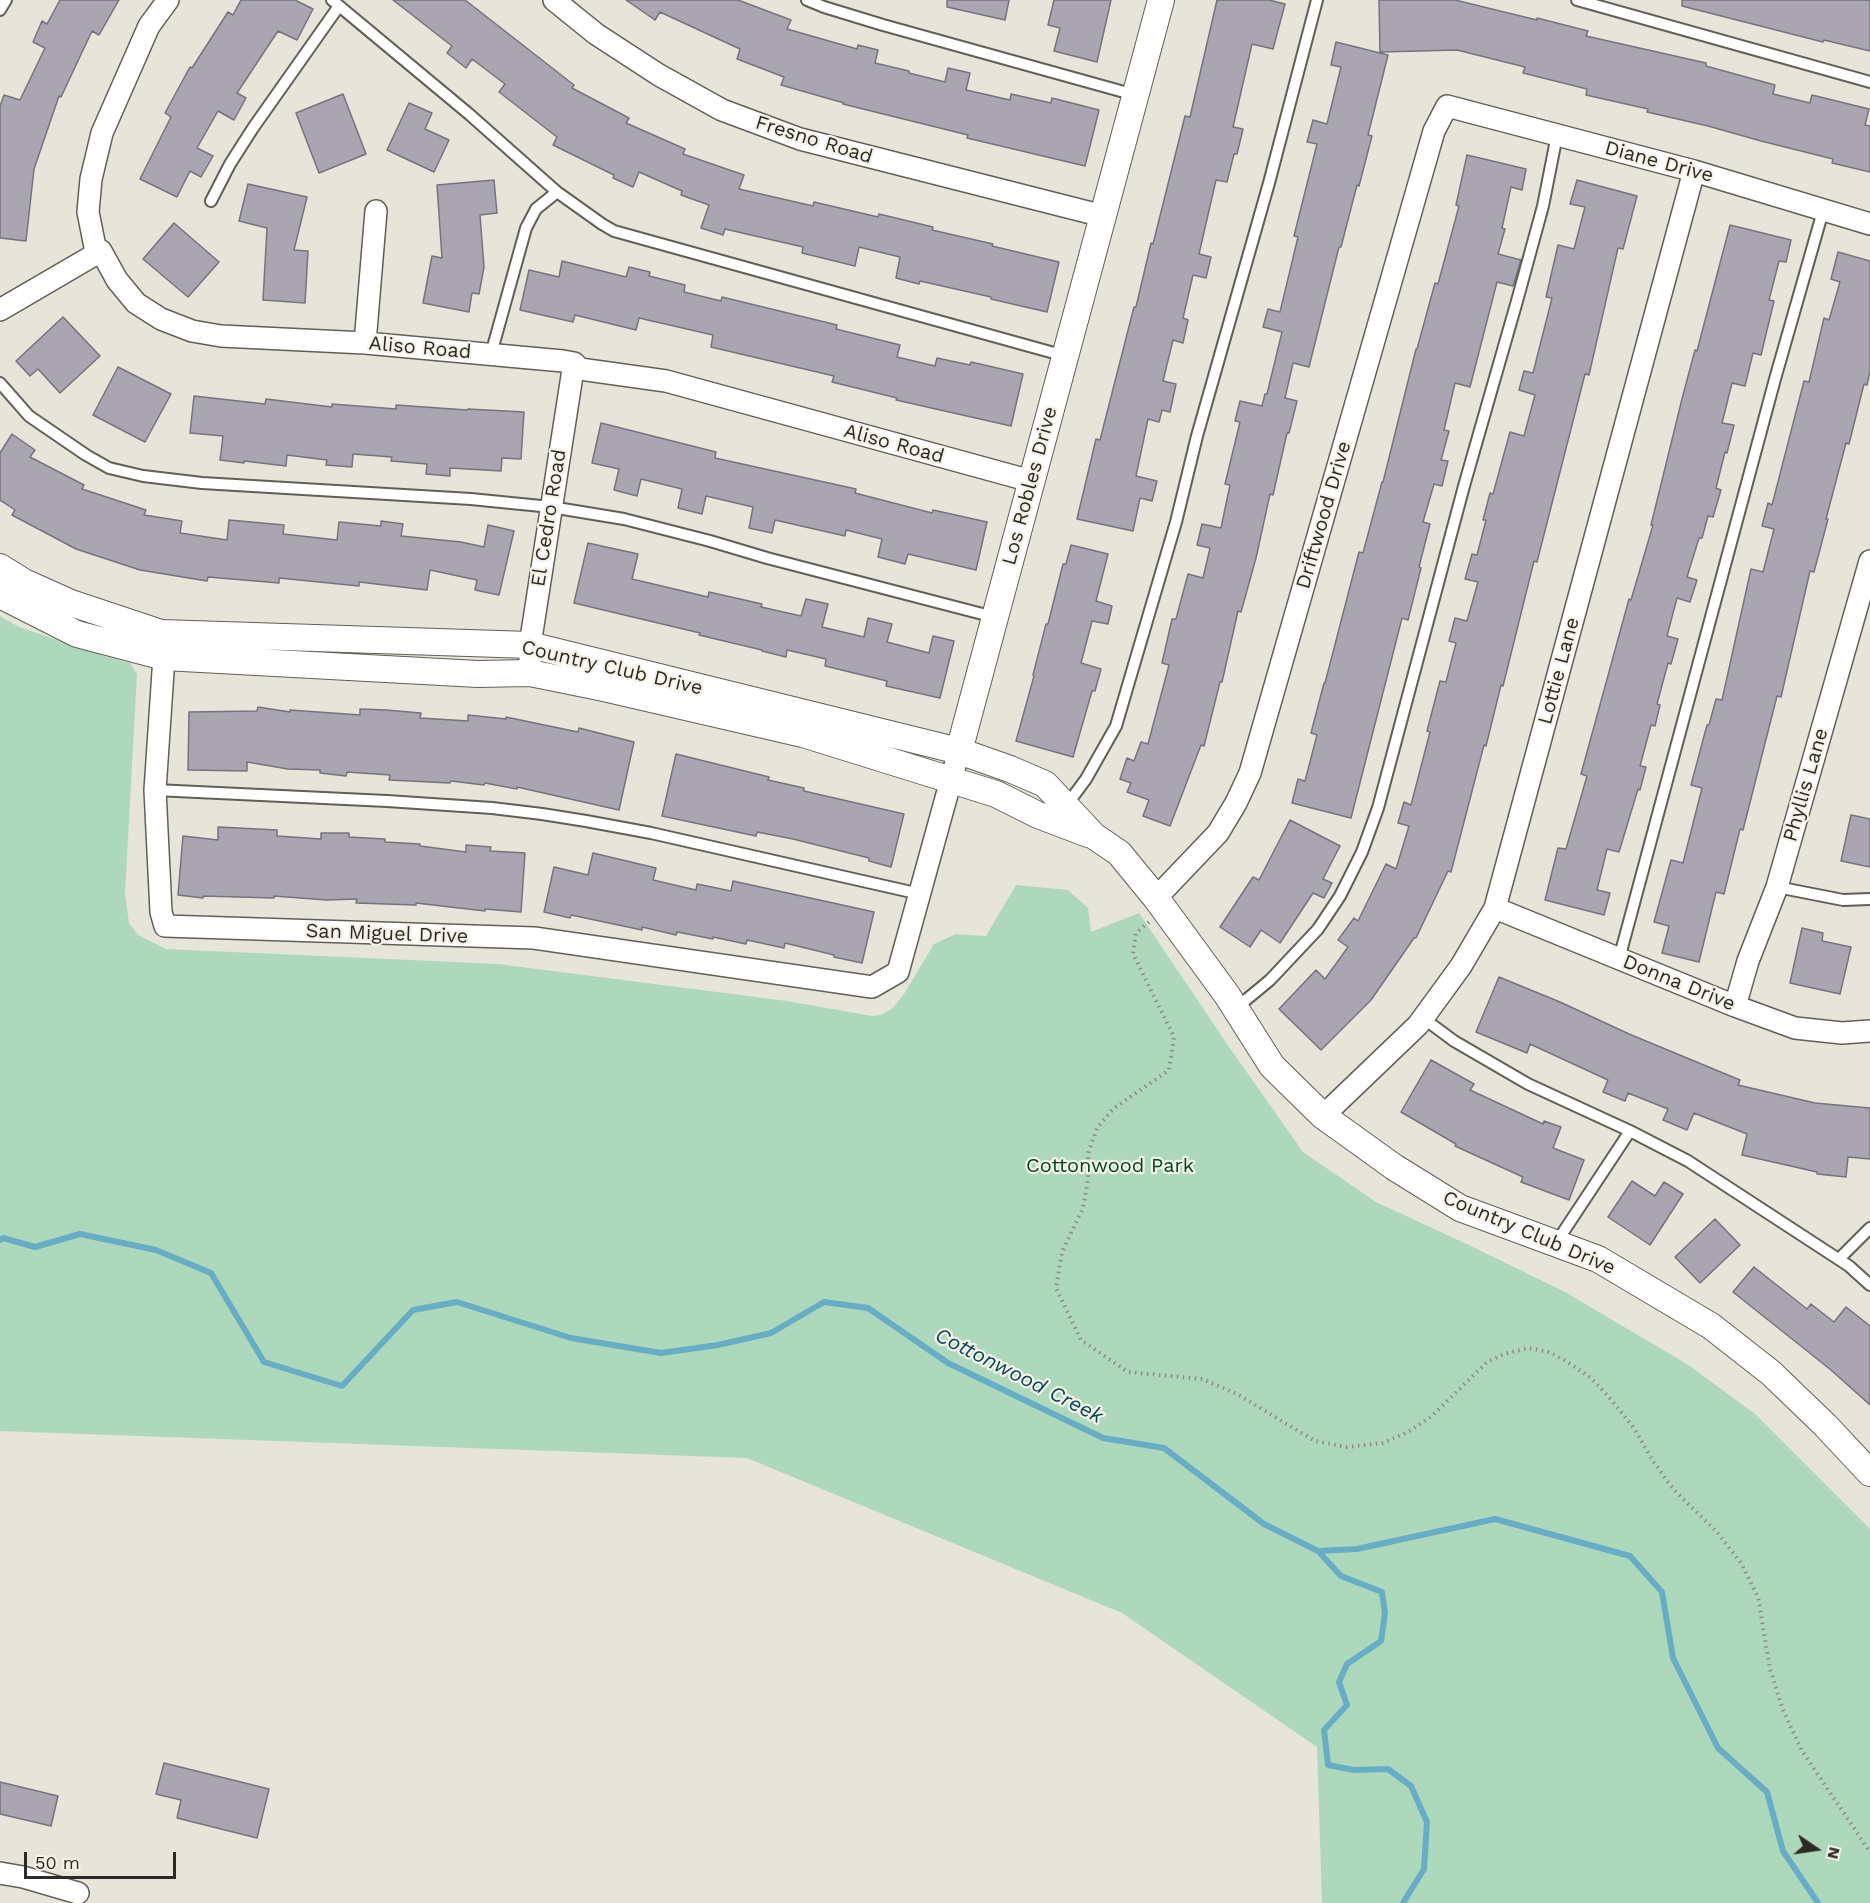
<!DOCTYPE html>
<style>
body{margin:0}
#map{position:relative;width:1870px;height:1903px;overflow:hidden;background:#e7e5da;font-family:"Work Sans",sans-serif}
canvas{display:block}
.north{position:absolute;left:1786px;top:1819px;width:60px;height:60px;-webkit-text-stroke:4px #f5f2e7;paint-order:stroke;rotate:103deg;font-size:16px;font-weight:700;line-height:24px;text-align:center;color:#2b2a26}
.north::after{content:'';display:block;margin:auto;width:21px;height:27px;background:#2b2a26;clip-path:polygon(50% 0,100% 100%,50% 72%,0 100%)}
.scale{position:absolute;left:24px;top:1852px;width:152px;height:27px;box-sizing:border-box;border:3px solid #2b2a26;border-top:0;padding-left:8px;font-size:18px;line-height:21px;white-space:nowrap;color:#2b2a26;-webkit-text-stroke:4px #f5f2e7;paint-order:stroke}
</style>
<div id="map">
<canvas width="1870" height="1903"></canvas>
<div class="north">N</div>
<div class="scale">50 m</div>
</div>
<script>
const c = document.querySelector('canvas').getContext('2d');
c.lineJoin = 'round';
function fill(path, color) {
  c.fillStyle = color;
  c.fill(path, 'evenodd');
}
function toPath(rows) {
  const path = new Path2D();
  for (const r of rows) {
    path.moveTo(r[0], r[1]);
    for (let i = 2; i < r.length; i += 2) path.lineTo(r[i], r[i + 1]);
  }
  return path;
}
function trace(path, color, width, dash) {
  c.strokeStyle = color;
  c.lineWidth = width;
  c.lineCap = dash ? 'butt' : 'round';
  c.setLineDash(dash || []);
  c.stroke(path);
}
function drawText(font, color, halo, rows, align = 'center') {
  c.font = font + ' "Work Sans",sans-serif';
  c.lineWidth = 4.5;
  c.setLineDash([]);
  c.textBaseline = 'middle';
  c.strokeStyle = halo;
  c.fillStyle = color;
  for (const [text, x, y, turn = 0] of rows) {
    c.save();
    c.translate(x, y);
    c.rotate((+turn || 0) * Math.PI / 180);
    c.textAlign = isNaN(turn) ? turn : align;
    if (halo) c.strokeText(text, 0, 0);
    c.fillText(text, 0, 0);
    c.restore();
  }
}
const green = toPath([
 [0,616,19,627,104,656,130,663,137,674,125,894,129,923,138,935,166,949,498,964,787,1001,872,1016,881,1015,893,1008,904,994,934,944,956,934,986,936,1016,885,1068,890,1088,908,1091,932,1139,913,1227,1044,1303,1152,1376,1202,1473,1247,1565,1292,1687,1364,1755,1414,1870,1529,1870,1903,1322,1903,1317,1747,1122,1613,747,1458,0,1431]
]);
const stream = toPath([
 [0,1240,3,1238,35,1247,80,1234,156,1250,211,1273,264,1362,342,1386,413,1310,457,1302,571,1338,661,1353,718,1345,771,1333,824,1302,868,1308,948,1363,1103,1438,1164,1448,1264,1524,1318,1551,1357,1549,1495,1519,1630,1556,1662,1592,1673,1658,1718,1748,1767,1792,1783,1851,1818,1903],
 [1318,1551,1341,1576,1382,1592,1385,1613,1381,1641,1347,1664,1339,1682,1347,1705,1324,1730,1328,1765,1354,1770,1388,1769,1411,1786,1427,1822,1424,1869,1403,1903]
]);
const building = toPath([
 [60,0,119,0,99,35,92,31,61,97,59,96,34,169,26,241,0,238,0,106,4,95,20,100,45,48,33,42,42,21,47,24,60,0],
 [241,0,295,0,313,9,297,40,278,31,237,93,246,98,234,120,218,111,197,148,213,156,201,177,190,171,177,197,140,179,171,117,165,113,190,67,192,68,228,12,233,15,241,0],
 [393,0,465,0,574,85,572,88,629,118,626,123,685,149,683,154,744,175,739,189,813,206,814,202,878,217,879,214,933,227,932,230,993,244,992,246,1059,262,1047,312,991,299,991,297,920,281,919,284,896,278,900,257,859,247,855,266,802,253,803,247,725,229,723,235,701,228,709,205,681,195,682,191,639,172,633,187,613,178,614,175,553,145,557,137,499,92,505,84,472,59,466,68,447,53,452,46,393,0],
 [626,0,738,0,791,20,787,29,857,49,858,45,878,50,875,63,909,71,909,73,945,82,948,68,970,73,966,90,1010,100,1011,94,1051,103,1052,98,1099,110,1085,166,967,138,968,135,843,104,844,103,781,85,784,77,737,59,740,49,660,12,655,20,626,0],
 [947,0,1009,0,1005,20,947,7,947,0],
 [1054,0,1111,0,1097,62,1054,51,1060,28,1048,25,1054,0],
 [1217,0,1269,0,1285,4,1273,49,1252,44,1233,127,1243,129,1237,154,1234,154,1227,182,1216,180,1199,254,1211,257,1206,278,1193,275,1183,318,1188,320,1183,343,1173,340,1163,381,1176,384,1170,412,1162,410,1159,422,1148,419,1136,476,1157,481,1152,501,1140,498,1133,531,1077,519,1096,439,1100,440,1134,307,1136,307,1151,243,1153,244,1185,116,1190,117,1217,0],
 [1379,0,1455,0,1537,20,1537,18,1588,31,1586,36,1706,63,1706,66,1775,85,1773,94,1810,103,1812,95,1869,109,1865,125,1870,126,1870,172,1832,163,1833,159,1761,141,1708,126,1647,112,1648,109,1586,95,1587,89,1523,73,1525,67,1457,50,1380,52,1379,0],
 [1682,0,1870,0,1870,51,1824,40,1823,42,1682,6,1682,0],
 [1336,42,1388,55,1368,135,1372,136,1359,186,1357,185,1341,247,1339,247,1309,367,1293,363,1285,398,1297,401,1289,433,1287,433,1273,495,1270,494,1256,558,1241,612,1238,611,1222,682,1220,682,1204,746,1201,745,1170,826,1143,816,1149,800,1127,792,1131,783,1120,779,1127,758,1134,761,1141,742,1148,744,1169,665,1162,663,1172,619,1176,619,1188,574,1203,578,1210,548,1197,545,1202,524,1221,528,1230,485,1225,484,1240,422,1235,421,1240,401,1262,406,1265,394,1267,394,1282,332,1263,327,1268,309,1280,312,1298,237,1294,236,1317,144,1307,142,1313,120,1327,124,1341,67,1331,65,1336,42],
 [343,94,366,154,319,173,296,113,343,94],
 [409,103,432,113,425,129,449,140,434,172,387,150,409,103],
 [1467,155,1526,169,1522,190,1511,187,1502,228,1505,229,1498,254,1521,260,1513,286,1497,282,1470,387,1455,383,1444,430,1449,431,1441,460,1448,461,1442,486,1434,484,1423,522,1430,524,1419,567,1421,568,1408,620,1402,618,1351,818,1292,803,1298,779,1305,781,1317,735,1311,733,1324,683,1325,683,1359,552,1363,553,1382,482,1383,482,1416,349,1417,349,1435,283,1438,284,1459,206,1456,205,1467,155],
 [494,180,497,213,480,215,484,267,479,294,472,293,469,312,423,303,432,256,442,258,437,185,494,180],
 [1577,180,1637,196,1623,249,1618,248,1589,375,1585,374,1537,562,1534,561,1503,686,1501,685,1486,746,1484,745,1451,872,1448,871,1416,938,1414,938,1371,1000,1321,1050,1279,1009,1316,970,1325,979,1348,947,1338,940,1354,918,1358,921,1386,864,1396,869,1409,826,1398,823,1404,802,1411,805,1430,732,1427,731,1440,681,1446,682,1456,643,1449,641,1455,618,1467,621,1478,582,1465,579,1472,554,1477,555,1486,520,1483,520,1490,493,1493,494,1510,432,1524,436,1535,395,1519,390,1524,371,1533,373,1552,298,1546,297,1558,245,1574,249,1585,207,1570,204,1577,180],
 [248,184,307,197,294,250,308,251,305,303,263,300,267,228,239,221,248,184],
 [174,223,219,262,188,297,143,259,174,223],
 [1730,225,1791,240,1786,262,1779,261,1769,300,1774,301,1761,355,1753,353,1745,386,1732,383,1722,423,1734,425,1727,453,1725,452,1716,488,1721,490,1713,517,1708,516,1702,538,1699,538,1687,577,1697,580,1690,602,1677,598,1667,636,1678,639,1671,664,1668,663,1657,704,1660,705,1655,726,1651,725,1640,766,1646,767,1640,790,1638,789,1619,852,1607,849,1597,890,1610,893,1604,915,1545,900,1558,848,1566,849,1587,776,1581,774,1629,599,1631,600,1653,525,1651,525,1682,399,1695,350,1697,351,1730,225],
 [1838,252,1870,261,1870,371,1867,385,1864,384,1849,444,1846,443,1826,519,1828,519,1814,572,1810,571,1781,697,1777,696,1743,830,1740,829,1724,894,1716,892,1699,962,1662,953,1669,926,1654,922,1671,860,1683,863,1702,788,1691,785,1707,725,1709,725,1716,699,1722,700,1751,569,1763,572,1774,529,1762,526,1768,503,1772,505,1804,381,1809,382,1824,318,1829,320,1840,282,1831,279,1838,252],
 [562,261,626,277,629,267,650,272,649,276,685,285,684,292,721,301,722,297,837,325,836,329,900,345,897,357,935,366,937,358,970,365,971,362,1023,374,1011,426,896,400,897,398,832,382,834,376,711,347,713,335,639,318,636,330,575,315,573,322,520,310,529,270,559,277,562,261],
 [63,317,100,356,60,393,38,369,30,376,16,361,63,317],
 [118,367,171,394,145,442,93,415,118,367],
 [194,396,265,404,266,399,332,407,332,404,396,409,396,405,467,410,468,409,524,412,521,459,502,458,501,471,450,468,450,476,426,474,427,464,391,461,392,457,353,454,352,467,326,465,327,460,287,455,286,466,244,461,244,463,220,460,223,436,190,433,194,396],
 [601,423,716,452,715,458,856,489,855,493,932,513,933,510,987,522,976,570,908,554,905,564,878,557,882,539,846,530,845,536,775,520,772,533,749,528,753,507,706,496,702,514,678,508,682,489,641,479,637,496,614,490,619,469,592,463,601,423],
 [12,434,35,450,30,457,84,485,82,489,146,510,144,515,182,521,180,533,227,540,229,520,284,525,283,534,337,540,339,522,381,526,381,521,403,524,401,536,461,542,484,547,488,525,514,531,499,595,475,590,477,580,430,570,427,590,359,582,359,586,279,578,279,583,208,577,207,581,140,570,76,549,12,515,15,510,0,500,0,453,12,434],
 [588,543,638,554,632,579,708,597,709,592,762,604,761,607,801,616,806,599,828,604,822,627,864,637,868,618,892,624,887,642,929,653,933,636,954,641,940,698,886,686,887,681,825,666,826,659,787,650,786,657,762,651,762,650,699,635,700,633,574,603,588,543],
 [1071,545,1108,554,1096,601,1112,606,1108,624,1092,621,1081,663,1101,669,1095,691,1092,691,1073,757,1016,741,1034,676,1033,675,1046,624,1048,624,1063,564,1066,564,1071,545],
 [258,707,290,712,290,710,360,715,360,709,386,710,421,713,420,718,468,721,468,715,506,719,506,717,578,732,579,728,634,742,619,810,517,787,517,789,485,783,484,785,451,781,450,783,389,780,390,775,347,772,346,776,320,773,320,770,288,769,247,762,247,771,188,770,189,712,257,711,258,707],
 [676,754,769,777,768,780,804,788,804,791,904,814,891,867,869,861,869,858,793,839,757,832,756,836,662,816,676,754],
 [1851,815,1870,819,1870,867,1841,861,1851,815],
 [1290,820,1340,846,1323,879,1332,883,1324,898,1313,893,1280,943,1261,930,1250,947,1220,927,1253,877,1259,880,1290,820],
 [218,827,277,830,277,836,321,839,321,833,349,833,349,837,385,839,385,842,420,844,420,846,466,852,466,845,491,847,490,851,525,853,521,912,485,909,485,911,416,903,416,905,356,903,357,899,326,900,274,896,274,898,203,896,203,898,178,895,183,836,218,840,218,827],
 [593,853,656,868,653,880,696,890,697,884,731,891,733,881,874,912,862,963,834,957,834,955,785,943,784,948,747,940,746,944,713,937,713,939,677,932,676,935,642,927,642,930,571,915,570,918,544,912,554,867,588,875,593,853],
 [1802,928,1823,933,1822,941,1851,947,1840,994,1790,983,1802,928],
 [1499,977,1560,1002,1629,1034,1740,1080,1738,1085,1815,1103,1870,1108,1870,1159,1848,1157,1846,1177,1817,1174,1817,1172,1742,1155,1747,1134,1694,1113,1687,1130,1663,1120,1668,1109,1628,1093,1625,1101,1603,1092,1608,1080,1530,1044,1527,1053,1476,1032,1499,977],
 [1431,1060,1474,1084,1470,1090,1543,1124,1544,1121,1561,1127,1553,1148,1584,1160,1569,1200,1521,1182,1523,1177,1455,1146,1456,1144,1401,1112,1431,1060],
 [1632,1181,1655,1196,1664,1182,1683,1194,1650,1245,1608,1217,1632,1181],
 [1715,1219,1740,1245,1700,1283,1675,1257,1715,1219],
 [1754,1267,1807,1309,1811,1304,1834,1322,1846,1307,1870,1326,1870,1405,1831,1370,1733,1292,1754,1267],
 [164,1763,269,1789,257,1838,177,1818,181,1800,156,1794,164,1763],
 [0,1782,58,1796,51,1826,0,1814,0,1782]
]);
const path = toPath([
 [1149,922,1136,933,1133,954,1174,1037,1169,1070,1113,1109,1097,1128,1088,1154,1088,1179,1083,1208,1062,1252,1056,1288,1081,1340,1128,1372,1202,1379,1237,1394,1315,1441,1347,1447,1383,1443,1408,1432,1432,1416,1487,1362,1504,1354,1528,1348,1549,1352,1566,1361,1591,1378,1608,1396,1634,1428,1653,1461,1673,1489,1717,1532,1741,1563,1758,1597,1770,1669,1783,1710,1802,1751,1870,1852]
]);
const service = toPath([
 [332,0,469,114,557,192,602,224,614,231,1065,356],
 [807,0,824,7,883,25,1135,95],
 [1577,0,1870,82],
 [0,10,6,0],
 [211,201,230,164,253,128,339,6],
 [491,354,526,228,536,209,557,192],
 [0,383,29,416,86,455,109,468,143,476,202,483,471,499,551,507,624,519,710,541,767,558,994,617],
 [155,790,387,801,492,808,542,814,586,821,651,833,920,894],
 [1066,806,1086,779,1116,726,1176,522,1197,436,1269,183,1317,0],
 [1777,887,1843,900,1870,899],
 [1619,959,1775,379,1823,211],
 [1235,1009,1270,980,1318,929,1340,896,1362,852,1378,808,1464,486,1517,301,1543,206,1557,135],
 [1423,1018,1454,1041,1528,1084,1630,1131,1688,1161,1849,1266,1870,1285],
 [1556,1243,1630,1131],
 [1839,1259,1870,1228]
]);
const minor = toPath([
 [168,0,149,26,102,133,91,179,88,212,95,247,101,251,117,280,136,303,161,319,192,331,221,336,365,343,563,361,574,363,580,369,666,381,1031,481],
 [554,0,596,34,659,75,722,110,800,139,1103,216],
 [0,310,101,251],
 [365,343,376,211],
 [162,642,164,657,155,790,161,912,165,926,534,938,872,987,898,972,959,751],
 [530,673,530,645,574,363],
 [1156,898,1218,833,1236,803,1250,773,1434,131,1447,106,1694,171,1870,224],
 [1495,908,1735,1006,1795,1028,1842,1033,1870,1031],
 [1735,1006,1748,961,1777,887,1870,561],
 [1323,1116,1418,1025,1461,966,1495,908,1694,171],
 [0,1873,23,1877,78,1893]
]);
const tertiary = toPath([
 [0,567,24,582,71,603,161,633,530,645,959,751,1010,769,1045,784,1094,836,1119,853,1156,898,1227,995,1272,1066,1323,1116,1394,1167,1460,1208,1598,1259,1711,1326,1771,1373,1825,1425,1870,1473],
 [0,595,77,634,164,657,478,674,530,673,604,688,803,734,996,794,1038,815,1088,834],
 [959,751,1161,0]
]);
const streetNames = [
 ["Fresno Road",814,140,17],
 ["Diane Drive",1659,162,15],
 ["Aliso Road",420,348,5],
 ["Aliso Road",894,444,15],
 ["Los Robles Drive",1030,486,-75],
 ["Driftwood Drive",1324,515,-74],
 ["El Cedro Road",549,518,-81],
 ["Country Club Drive",612,668,13],
 ["Lottie Lane",1559,671,-75],
 ["Phyllis Lane",1806,785,-74],
 ["San Miguel Drive",387,934,2],
 ["Donna Drive",1679,983,22],
 ["Country Club Drive",1529,1233,23]
];
const parkNames = [
 ["Cottonwood Park",1110,1166]
];
const waterNames = [
 ["Cottonwood Creek",1019,1376,27]
];
fill(green, '#aed8bb');
trace(stream, '#68adc6', 6);
fill(building, '#a9a6b1');
trace(building, '#75737d', 1.5);
trace(service, '#615f56', 14);
trace(minor, '#615f56', 24);
trace(tertiary, '#615f56', 28);
trace(path, '#8e8c85', 4, [1.5, 4.5]);
trace(service, '#fff', 10);
trace(minor, '#fff', 21);
trace(tertiary, '#fff', 26);
drawText('20px', '#2b2a26', '#f5f2e7', streetNames);
drawText('20px', '#004624', '#f5f2e7', parkNames);
drawText('italic 21px', '#094759', '#f5f2e7', waterNames);
</script>
